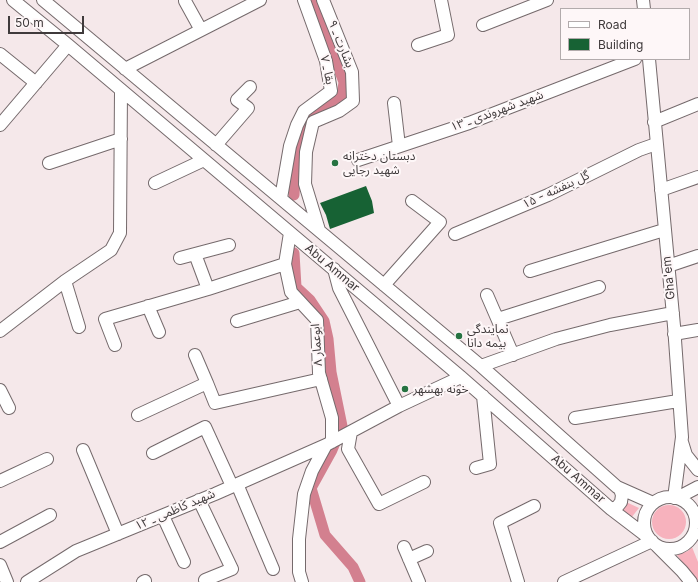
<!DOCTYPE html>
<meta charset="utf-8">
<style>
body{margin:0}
#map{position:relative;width:698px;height:582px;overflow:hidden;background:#f5e8ea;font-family:Inter,sans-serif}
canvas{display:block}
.legend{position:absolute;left:560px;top:8px;width:130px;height:52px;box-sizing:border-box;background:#fef7f8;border:1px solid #b2abac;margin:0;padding:5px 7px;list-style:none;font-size:12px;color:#3f3a3b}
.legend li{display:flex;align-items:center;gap:8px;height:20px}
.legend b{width:20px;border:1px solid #b2abac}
.scale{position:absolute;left:8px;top:16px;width:76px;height:18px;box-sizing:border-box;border:2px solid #3f3a3b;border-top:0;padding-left:5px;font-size:12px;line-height:14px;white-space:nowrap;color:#3f3a3b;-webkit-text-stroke:3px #fef7f8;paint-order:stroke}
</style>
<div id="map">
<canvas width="698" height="582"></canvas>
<ul class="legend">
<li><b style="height:5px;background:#fff"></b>Road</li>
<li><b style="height:11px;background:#176234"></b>Building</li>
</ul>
<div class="scale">50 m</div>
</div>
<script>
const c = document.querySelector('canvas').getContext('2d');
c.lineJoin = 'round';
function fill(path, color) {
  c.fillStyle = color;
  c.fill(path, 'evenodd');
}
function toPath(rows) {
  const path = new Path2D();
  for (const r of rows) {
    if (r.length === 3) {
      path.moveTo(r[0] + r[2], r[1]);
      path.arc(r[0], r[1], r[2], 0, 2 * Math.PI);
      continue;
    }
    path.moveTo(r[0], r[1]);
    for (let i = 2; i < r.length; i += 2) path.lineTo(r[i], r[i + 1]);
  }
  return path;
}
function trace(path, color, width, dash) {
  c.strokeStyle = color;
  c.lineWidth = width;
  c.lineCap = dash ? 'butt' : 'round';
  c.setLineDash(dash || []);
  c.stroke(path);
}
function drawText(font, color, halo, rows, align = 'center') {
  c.font = font + ' Inter,"Noto Sans Arabic",sans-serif';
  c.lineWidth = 4;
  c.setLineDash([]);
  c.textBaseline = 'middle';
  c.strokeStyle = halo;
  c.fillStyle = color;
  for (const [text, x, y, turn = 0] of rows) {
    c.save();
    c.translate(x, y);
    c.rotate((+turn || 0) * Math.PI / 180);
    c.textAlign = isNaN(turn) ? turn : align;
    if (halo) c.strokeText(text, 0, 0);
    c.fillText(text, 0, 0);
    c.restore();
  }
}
const green = toPath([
 [626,502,639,508,631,518,621,511],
 [669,522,17],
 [692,547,698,562,698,582,697,582,677,555,688,551]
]);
const canal = toPath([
 [294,195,295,177,302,126,308,117,320,113,342,97,344,82,312,0],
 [294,253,296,287,310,300,324,321,328,339,331,372,342,426,332,450,311,488,325,535,353,567,360,582]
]);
const building = toPath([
 [366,186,372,201,374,213,330,229,326,215,320,203]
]);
const minor = toPath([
 [13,0,68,45,461,377,611,509,649,538],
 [43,0,481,366,617,487,653,503],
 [643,0,644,9],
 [185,1,201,30],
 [483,25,547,0],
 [418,45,448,35,441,0],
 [0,54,36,83],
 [649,59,674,326,682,437,674,498],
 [125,69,260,0],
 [394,103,399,146],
 [654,122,698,104],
 [0,125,68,45],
 [216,145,248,108,237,100,250,87],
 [358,160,469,123,635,59],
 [49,163,121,139],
 [155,183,204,160],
 [661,190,698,177],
 [281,198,290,146,297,125,304,111,331,91,326,61,304,0],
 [319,230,305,184,306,152,313,122,339,111,353,101,352,72,323,0],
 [290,233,285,264,291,292,317,320,319,373,332,418,332,442],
 [455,234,548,195,639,150,656,144],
 [180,258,195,254],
 [668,266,698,256],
 [334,269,339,288,399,406],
 [530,271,664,230],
 [65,281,79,327],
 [384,285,440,222,412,201],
 [208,289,195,254,229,245],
 [487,295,513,355],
 [148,306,159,332],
 [498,319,599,287],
 [237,321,300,302],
 [0,331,65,281,111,250,120,233,121,90],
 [674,334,698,330],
 [115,345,105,319,208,289,285,264],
 [195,355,207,383],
 [481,366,556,339,610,325,673,313],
 [0,390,9,408],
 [138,415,207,383,215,403,321,379],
 [575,418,678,401],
 [351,432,348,449,379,504,424,482],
 [682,442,686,455,698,470],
 [83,450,118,534],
 [153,453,205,427,232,486],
 [476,468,490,464,483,396],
 [0,481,47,459],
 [237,484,273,569],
 [670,523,26],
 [677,498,698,487],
 [199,500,232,569,205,580],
 [611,509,617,507,621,502,622,495,620,489],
 [163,516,184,562],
 [0,542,50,515],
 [657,546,682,571,691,582],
 [404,547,419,582],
 [409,559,427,551],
 [0,565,7,582],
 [27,582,76,551,215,494,326,445,399,406,461,377],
 [143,582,145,581],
 [302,582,299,572,299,539,304,494,312,471,326,445],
 [518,582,500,523,534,506],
 [564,582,652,541]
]);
const markers = [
 [335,163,4,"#267342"],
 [459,336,4,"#267342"],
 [405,389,4,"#267342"]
];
const streetNames = [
 ["بشارت ـ ۹",341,44,68],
 ["بقا ـ ۷",327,70,78],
 ["شهید شهروندی ـ ۱۳",497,111,-20],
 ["گل بنفشه - ۱۵",556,190,-25],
 ["Abu Ammar",332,268,40],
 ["Gha'em",669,278,-96],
 ["ابوعمار ۸",317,345,-94],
 ["Abu Ammar",578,479,41],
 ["شهید کاظمی ـ ۱۲",175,510,-23]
];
const poiNames = [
 ["دبستان دخترانه",343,156],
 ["شهید رجایی",343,170],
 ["نمایندگی",467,329],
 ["بیمه دانا",467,343],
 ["خونه بهشهر",413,389]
];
fill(green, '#f7b2bd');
trace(canal, '#d3808f', 11);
fill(building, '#176234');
trace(minor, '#756a6c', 14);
trace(minor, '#fff', 12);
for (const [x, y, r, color] of markers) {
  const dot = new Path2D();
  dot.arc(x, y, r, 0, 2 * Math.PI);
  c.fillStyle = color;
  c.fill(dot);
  trace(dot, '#fef7f8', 1.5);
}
drawText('12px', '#3f3a3b', '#fef7f8', streetNames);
drawText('12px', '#3f3a3b', '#fef7f8', poiNames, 'left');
</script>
